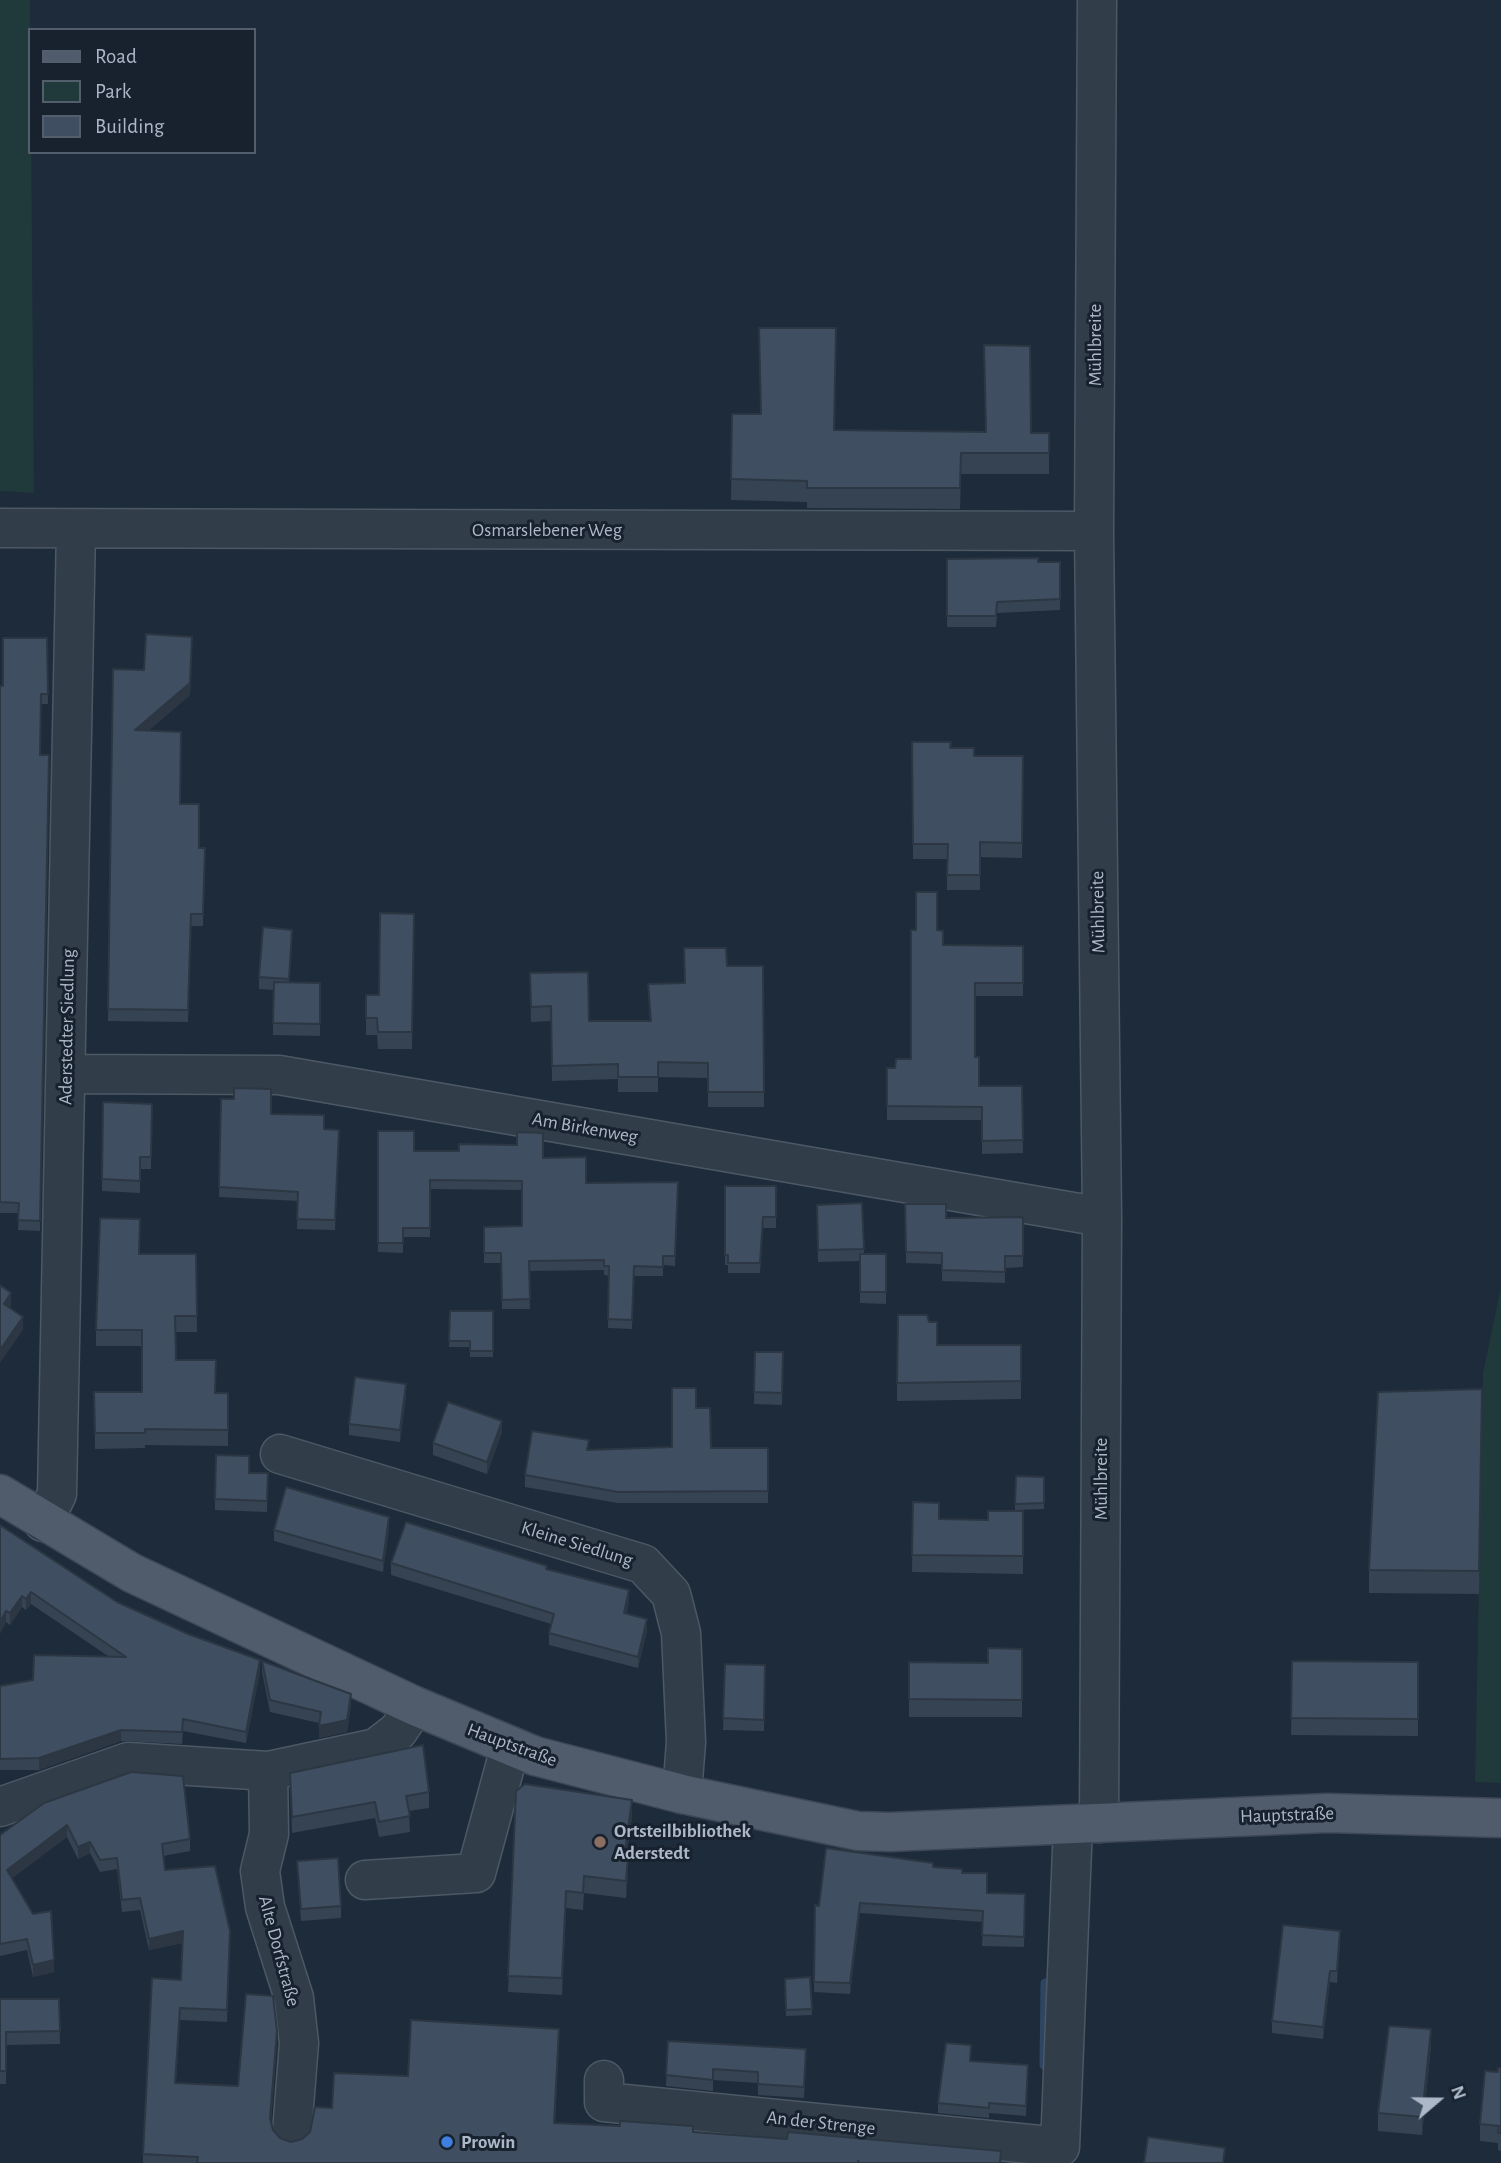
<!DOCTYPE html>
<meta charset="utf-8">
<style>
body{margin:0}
#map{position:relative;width:1501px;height:2163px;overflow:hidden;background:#1e2b3a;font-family:"Alegreya Sans",sans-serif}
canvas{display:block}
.legend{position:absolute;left:28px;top:28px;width:228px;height:126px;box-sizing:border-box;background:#18222f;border:2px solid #535e6c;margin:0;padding:9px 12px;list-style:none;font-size:21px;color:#acb8c7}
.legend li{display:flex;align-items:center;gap:14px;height:35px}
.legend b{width:35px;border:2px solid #535e6c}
.north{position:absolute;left:1403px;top:2065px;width:70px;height:70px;-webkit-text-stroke:5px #18222f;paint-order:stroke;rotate:70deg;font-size:19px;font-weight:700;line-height:28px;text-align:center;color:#acb8c7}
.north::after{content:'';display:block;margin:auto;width:24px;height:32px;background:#acb8c7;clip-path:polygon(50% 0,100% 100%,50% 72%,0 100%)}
</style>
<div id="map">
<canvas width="1501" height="2163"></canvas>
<ul class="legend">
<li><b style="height:9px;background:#505c6b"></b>Road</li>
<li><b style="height:19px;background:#20393b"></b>Park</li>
<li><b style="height:19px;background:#3f4e60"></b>Building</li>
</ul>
<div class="north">N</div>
</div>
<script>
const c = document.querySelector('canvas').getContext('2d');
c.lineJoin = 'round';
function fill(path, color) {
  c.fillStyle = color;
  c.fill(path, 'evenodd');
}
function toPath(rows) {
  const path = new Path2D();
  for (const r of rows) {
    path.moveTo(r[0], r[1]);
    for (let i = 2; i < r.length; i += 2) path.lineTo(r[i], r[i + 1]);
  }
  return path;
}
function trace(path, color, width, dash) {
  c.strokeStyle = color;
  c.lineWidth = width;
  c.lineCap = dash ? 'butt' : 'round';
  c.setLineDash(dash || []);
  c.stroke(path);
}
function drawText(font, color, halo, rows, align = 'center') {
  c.font = font + ' "Alegreya Sans",sans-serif';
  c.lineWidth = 6;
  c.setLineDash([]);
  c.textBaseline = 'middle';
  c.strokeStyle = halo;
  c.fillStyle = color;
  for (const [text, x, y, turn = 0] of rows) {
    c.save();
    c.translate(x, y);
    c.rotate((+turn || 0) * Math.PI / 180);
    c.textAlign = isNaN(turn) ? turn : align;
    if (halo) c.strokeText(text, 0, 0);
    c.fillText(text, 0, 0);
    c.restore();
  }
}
const green = toPath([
 [0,0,30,0,34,493,0,491],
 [1501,1287,1501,1783,1475,1782,1483,1373]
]);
const stream = toPath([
 [1044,2065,1045,1983]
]);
const minor = toPath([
 [1097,0,1094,531,1102,1217,1099,1823],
 [0,528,1094,531],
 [66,1074,279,1075,1102,1217],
 [280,1454,643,1564,671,1594,681,1633,686,1742,682,1794],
 [43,1522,57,1494,76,529],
 [268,1771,269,1834,260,1871,265,1907,294,1998,299,2043,292,2132],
 [0,1807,128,1762,268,1771,376,1748,398,1731,415,1706],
 [365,1880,476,1873,510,1748],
 [604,2080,604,2102,1060,2147,1073,1825]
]);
const major = toPath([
 [0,1494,132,1573,415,1706,535,1756,682,1794,858,1831,890,1832,1327,1813,1501,1818]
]);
const wall = toPath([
 [984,345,1031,433,1049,433,1049,474,961,474,960,509,807,508,807,502,731,500,732,414,834,430,986,432],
 [947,559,1060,562,1060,610,997,613,996,627,947,627],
 [47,638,48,704,41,704,41,755,40,1231,18,1230,19,1213,0,1213,0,686,3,686],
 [192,648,190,695,148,731,199,848,205,848,203,926,191,926,188,1022,108,1021,113,669,144,670],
 [912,742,950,748,974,756,1023,756,1022,858,980,857,980,890,947,890,947,859,913,859],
 [414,914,412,1049,378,1049,377,1035,366,1035,366,995,379,995],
 [937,930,943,945,1023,946,1023,996,975,996,975,1057,979,1086,1022,1086,1023,1153,982,1154,982,1120,887,1120,887,1068,895,1068,911,1059],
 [292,941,289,982,320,983,320,1036,273,1035,273,990,259,989,259,977],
 [727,966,763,966,764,1107,708,1107,708,1078,658,1077,658,1092,618,1092,618,1079,552,1081,551,1021,531,1022,530,973,589,1021,650,1021,648,984,685,983],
 [221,1099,324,1129,339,1130,335,1230,297,1229,298,1201,219,1197],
 [103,1102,152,1104,151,1169,140,1169,140,1193,102,1191],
 [378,1131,414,1151,543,1158,586,1183,678,1182,675,1266,663,1265,663,1276,634,1276,632,1329,608,1328,609,1276,604,1275,604,1270,529,1271,530,1309,502,1309,501,1263,484,1263,484,1227,522,1226,522,1190,430,1189,430,1237,403,1237,403,1253,378,1252],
 [725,1186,776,1186,776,1228,763,1228,760,1273,728,1273,728,1265,725,1265],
 [862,1203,864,1254,886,1254,886,1304,860,1303,860,1261,818,1262,817,1216],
 [905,1204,946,1218,1023,1217,1023,1267,1005,1268,1005,1283,942,1281,942,1264,906,1263],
 [139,1254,196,1254,197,1332,176,1332,176,1360,215,1393,228,1393,228,1446,145,1445,145,1448,95,1449,94,1392,142,1392,142,1346,96,1346,96,1330],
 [450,1311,493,1311,493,1357,470,1357,470,1347,449,1347],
 [929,1322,937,1345,1021,1345,1021,1399,897,1401,897,1383],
 [755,1352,783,1352,782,1405,754,1404],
 [1482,1389,1479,1594,1369,1593,1369,1570],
 [406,1396,400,1442,349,1435,349,1424],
 [696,1408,711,1448,768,1448,768,1503,618,1503,525,1487,525,1475,589,1450,672,1447],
 [502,1432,487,1474,433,1455,433,1443],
 [249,1473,268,1473,267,1512,215,1510,215,1499],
 [1044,1477,1044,1509,1015,1510,1015,1504],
 [913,1502,939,1519,988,1520,1023,1511,1023,1574,912,1572],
 [0,1525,117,1602,260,1672,246,1743,183,1731,182,1744,121,1741,39,1770,0,1770,0,1686,33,1680,108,1656,31,1604,26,1610,22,1607,10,1625,6,1622],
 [389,1529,383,1572,274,1541,274,1530],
 [391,1563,547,1569,629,1602,626,1614,647,1631,638,1668,549,1645,549,1633,551,1624,391,1575],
 [1022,1649,1022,1717,909,1717,909,1662,988,1663],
 [262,1661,351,1705,347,1732,319,1738,319,1723,270,1712,262,1672],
 [1292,1661,1418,1662,1418,1736,1291,1735],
 [725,1664,765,1665,764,1731,723,1730],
 [290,1773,429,1792,429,1808,409,1811,410,1832,379,1837,375,1818,292,1833],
 [516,1791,632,1817,626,1858,628,1875,626,1898,584,1893,583,1910,566,1908,562,1995,508,1992],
 [44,1803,190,1839,190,1851,163,1856,165,1870,230,1942,227,2022,180,2020,176,2083,238,2086,277,2043,271,2122,273,2130,280,2138,291,2142,302,2139,332,2108,408,2076,559,2040,555,2123,693,2132,1001,2163,143,2163,143,2154,181,1980,183,1943,149,1950,140,1910,122,1912,117,1869,100,1872,90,1853,78,1859,67,1837,12,1878,54,1972,33,1977,27,1950,0,1956,0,1835],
 [297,1861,341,1906,341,1918,301,1921],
 [933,1867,962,1873,987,1893,1025,1894,1024,1947,982,1946,983,1922,860,1913,850,1994,814,1992,815,1905,819,1906],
 [1340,1942,1337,1983,1330,1982,1323,2039,1272,2033,1272,2021],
 [810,1977,812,2015,786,2016,785,1979],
 [0,1999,59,1999,60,2044,6,2045,6,2084,0,2084],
 [668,2041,806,2060,804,2098,758,2095,758,2083,713,2080,713,2091,666,2086],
 [1431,2046,1422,2135,1378,2131,1378,2113],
 [971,2061,1028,2065,1026,2116,989,2113,989,2118,938,2113,938,2103],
 [1501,2068,1501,2151,1498,2150,1498,2143,1480,2141,1480,2124,1498,2072]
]);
const shadedWall = toPath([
 [192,637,190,695,135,742,135,730],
 [11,1293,11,1306,4,1317,4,1304],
 [23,1317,23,1330,0,1363,0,1350],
 [406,1384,406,1396,400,1442,400,1430],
 [502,1421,502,1432,487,1474,487,1462],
 [389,1517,389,1529,383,1572,383,1561],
 [629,1590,629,1602,624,1625,624,1613],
 [31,1592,31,1604,26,1610,26,1599],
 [22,1596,22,1607,10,1625,10,1613],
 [6,1611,6,1622,0,1634,0,1622],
 [647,1619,647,1631,638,1668,638,1657],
 [260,1660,260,1672,246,1743,246,1732],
 [351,1694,351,1705,347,1732,319,1738,319,1726],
 [121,1730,121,1741,39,1770,39,1758],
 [632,1800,632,1817,624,1874,624,1858],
 [67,1825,67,1837,7,1882,7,1870],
 [90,1842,90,1853,78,1859,78,1847],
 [628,1858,628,1875,626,1898,626,1881],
 [566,1891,566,1908,562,1995,562,1978],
 [860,1903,860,1913,850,1994,850,1983],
 [183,1931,183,1943,149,1950,149,1939],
 [1340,1931,1340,1942,1337,1983,1337,1971],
 [54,1960,54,1972,33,1977,33,1965],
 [1330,1971,1330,1982,1323,2039,1323,2027],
 [1431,2029,1431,2046,1422,2135,1422,2117],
 [277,2031,277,2043,270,2130,270,2118]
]);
const building = toPath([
 [759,328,836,328,834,430,986,432,984,345,1030,346,1031,433,1049,433,1049,453,961,453,960,488,807,488,807,481,731,479,732,414,761,414,759,328],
 [1038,558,1038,562,1060,562,1060,599,997,602,996,616,947,616,947,559,1038,558],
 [146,634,192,637,190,683,135,730,181,732,180,804,199,804,199,848,205,848,203,914,191,914,188,1010,108,1009,113,669,144,670,146,634],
 [3,638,47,638,48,694,41,694,40,755,49,755,40,1221,18,1220,19,1203,0,1202,0,686,3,686,3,638],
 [912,742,951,742,950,748,974,748,974,756,1023,756,1022,843,980,842,980,875,947,875,948,844,913,844,912,742],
 [916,892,937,892,937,930,943,931,943,945,1023,946,1023,983,975,983,975,1057,979,1057,979,1086,1022,1086,1023,1140,982,1141,982,1107,887,1106,887,1068,895,1068,896,1059,911,1059,911,930,916,930,916,892],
 [380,913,414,914,412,1032,378,1032,377,1018,366,1018,366,995,379,995,380,913],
 [263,927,292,930,289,979,259,977,263,927],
 [684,948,726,948,727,966,763,966,764,1092,708,1092,708,1063,658,1062,658,1077,618,1077,618,1064,552,1066,551,1006,531,1007,530,973,588,972,589,1021,651,1021,648,984,685,983,684,948],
 [274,982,320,983,320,1024,273,1023,274,982],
 [234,1088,271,1089,271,1114,324,1115,324,1129,339,1130,335,1220,297,1219,298,1192,219,1187,221,1099,234,1099,234,1088],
 [103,1102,152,1104,151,1157,140,1157,140,1181,102,1179,103,1102],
 [378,1131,414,1131,414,1151,459,1151,459,1144,517,1145,517,1132,543,1133,543,1158,586,1157,586,1183,678,1182,675,1256,663,1256,663,1267,634,1266,632,1320,608,1319,609,1266,604,1266,604,1260,529,1261,530,1299,502,1300,501,1253,484,1253,484,1227,522,1226,522,1181,430,1180,430,1228,403,1228,403,1243,378,1243,378,1131],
 [725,1186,776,1186,776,1217,763,1217,760,1263,728,1263,728,1255,725,1255,725,1186],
 [862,1203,864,1249,818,1250,817,1205,862,1203],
 [905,1204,946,1204,946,1218,1023,1217,1023,1256,1005,1256,1005,1272,942,1270,942,1253,906,1252,905,1204],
 [100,1218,140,1219,139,1254,196,1254,197,1316,175,1316,176,1360,216,1360,215,1393,228,1393,228,1430,145,1429,145,1433,95,1433,94,1392,142,1392,142,1330,96,1330,100,1218],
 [860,1254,886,1254,886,1292,860,1292,860,1254],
 [0,1285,11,1293,4,1304,23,1317,0,1350,0,1285],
 [450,1311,493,1311,493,1351,470,1351,470,1341,449,1341,450,1311],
 [898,1315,927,1315,929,1322,937,1322,937,1345,1021,1345,1021,1381,897,1383,898,1315],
 [755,1352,783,1352,782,1393,754,1392,755,1352],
 [355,1377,406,1384,400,1430,349,1424,355,1377],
 [672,1388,696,1388,696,1408,710,1408,711,1448,768,1448,768,1491,618,1492,525,1475,532,1431,589,1440,587,1450,672,1447,672,1388],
 [1482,1389,1479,1571,1369,1570,1378,1392,1482,1389],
 [448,1402,502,1421,487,1462,433,1443,448,1402],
 [216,1455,249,1456,249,1473,268,1473,267,1501,215,1499,216,1455],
 [1016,1476,1044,1477,1044,1503,1015,1504,1016,1476],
 [286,1487,389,1517,383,1561,274,1530,286,1487],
 [913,1502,939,1503,939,1519,988,1520,988,1511,1023,1511,1023,1556,912,1555,913,1502],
 [406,1522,547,1566,546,1569,629,1590,624,1613,647,1619,638,1657,549,1633,554,1614,391,1563,406,1522],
 [0,1525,117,1602,188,1634,260,1660,246,1732,183,1719,182,1732,121,1730,39,1758,0,1759,0,1686,33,1680,34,1655,126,1657,31,1592,26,1599,22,1596,10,1613,6,1611,0,1622,0,1525],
 [988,1648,1022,1649,1022,1700,909,1699,909,1662,988,1663,988,1648],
 [262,1661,351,1694,347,1720,319,1726,321,1712,270,1700,262,1661],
 [1292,1661,1418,1662,1418,1719,1291,1718,1292,1661],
 [725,1664,765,1665,764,1720,723,1718,725,1664],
 [423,1745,429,1792,406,1796,410,1816,379,1822,375,1802,292,1817,290,1773,423,1745],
 [131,1772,183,1776,190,1839,162,1844,165,1870,215,1866,230,1931,227,2010,180,2008,175,2083,238,2086,246,1994,273,1996,277,2031,270,2118,273,2130,280,2138,291,2142,302,2139,310,2132,315,2107,332,2108,334,2073,408,2076,411,2020,559,2029,554,2123,620,2126,620,2121,693,2126,693,2132,787,2139,788,2132,1001,2151,1000,2163,860,2163,858,2161,858,2163,197,2163,198,2157,143,2154,152,1978,181,1980,183,1931,149,1939,140,1898,122,1900,117,1858,100,1860,90,1842,78,1847,67,1825,7,1870,33,1914,51,1911,54,1960,33,1965,27,1939,0,1944,0,1835,44,1803,131,1772],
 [525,1784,632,1800,624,1858,628,1858,626,1881,584,1876,583,1893,566,1891,562,1978,508,1976,516,1791,525,1784],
 [826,1848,933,1863,933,1867,962,1869,962,1873,987,1873,987,1893,1025,1894,1024,1937,982,1935,983,1911,860,1903,850,1983,814,1982,815,1905,819,1906,826,1848],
 [338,1858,341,1906,301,1909,297,1861,338,1858],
 [1283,1925,1340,1931,1337,1971,1330,1971,1323,2027,1272,2021,1283,1925],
 [810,1977,812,2009,786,2010,785,1979,810,1977],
 [0,1999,59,1999,60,2031,6,2032,6,2071,0,2071,0,1999],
 [1389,2026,1431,2029,1422,2117,1378,2113,1389,2026],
 [668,2041,806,2049,804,2087,758,2084,758,2072,713,2069,713,2080,666,2075,668,2041],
 [946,2043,971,2045,970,2061,1028,2065,1026,2106,989,2103,989,2108,938,2103,946,2043],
 [1498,2068,1501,2068,1501,2133,1498,2133,1499,2126,1480,2124,1485,2071,1498,2072,1498,2068],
 [1148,2137,1225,2148,1223,2163,1144,2163,1148,2137]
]);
const markers = [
 [600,1842,7,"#8d6e63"],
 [447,2142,7,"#3f7fe0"]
];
const streetNames = [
 ["Mühlbreite",1095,345,-90],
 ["Osmarslebener Weg",547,530],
 ["Mühlbreite",1098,912,-91],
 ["Aderstedter Siedlung",67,1027,-89],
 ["Am Birkenweg",585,1128,10],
 ["Mühlbreite",1101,1479,-90],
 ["Kleine Siedlung",577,1544,17],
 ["Hauptstraße",512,1745,20],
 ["Hauptstraße",1287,1815,-2],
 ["Alte Dorfstraße",279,1951,75],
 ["An der Strenge",821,2123,6]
];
const poiNames = [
 ["Ortsteilbibliothek",614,1831],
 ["Aderstedt",614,1853],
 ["Prowin",461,2142]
];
fill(green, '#20393b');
trace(stream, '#2e4661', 9);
trace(minor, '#4d5865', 41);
trace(major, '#3c4654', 41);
trace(minor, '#323d4a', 38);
trace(major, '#505c6b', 38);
fill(wall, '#364353');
fill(shadedWall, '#2c3743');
fill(building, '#3f4e60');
trace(building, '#2c3743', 2);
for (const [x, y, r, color] of markers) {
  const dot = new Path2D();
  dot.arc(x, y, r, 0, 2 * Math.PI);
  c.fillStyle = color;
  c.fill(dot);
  trace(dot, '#18222f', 2.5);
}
drawText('19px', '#acb8c7', '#18222f', streetNames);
drawText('bold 19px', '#acb8c7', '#18222f', poiNames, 'left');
</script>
